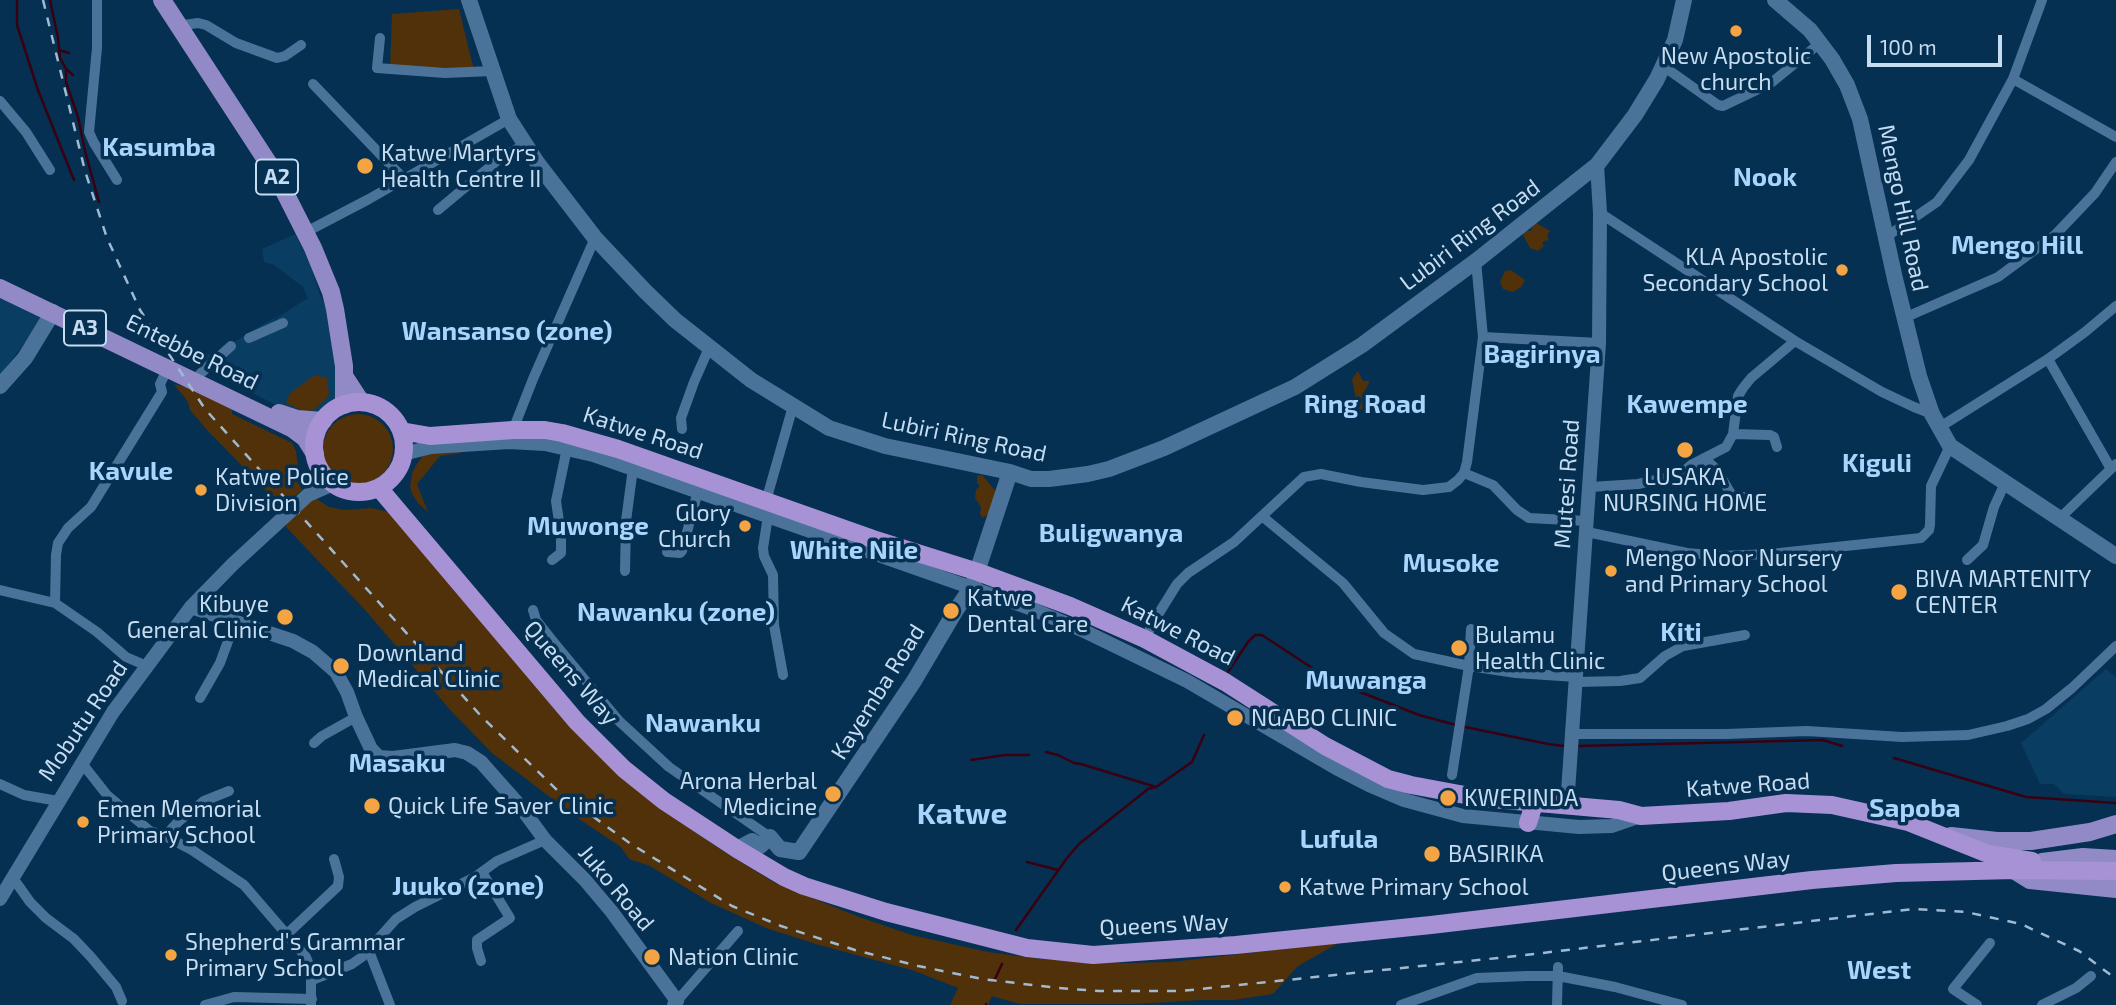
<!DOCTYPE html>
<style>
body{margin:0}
#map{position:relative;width:2116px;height:1005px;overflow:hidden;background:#053051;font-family:"Exo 2",sans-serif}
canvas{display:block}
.scale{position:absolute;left:1867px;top:35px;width:135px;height:32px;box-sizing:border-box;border:4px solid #c6dcf1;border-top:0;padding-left:9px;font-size:21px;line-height:24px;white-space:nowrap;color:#c6dcf1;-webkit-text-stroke:5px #053051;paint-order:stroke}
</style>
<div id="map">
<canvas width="2116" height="1005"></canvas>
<div class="scale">100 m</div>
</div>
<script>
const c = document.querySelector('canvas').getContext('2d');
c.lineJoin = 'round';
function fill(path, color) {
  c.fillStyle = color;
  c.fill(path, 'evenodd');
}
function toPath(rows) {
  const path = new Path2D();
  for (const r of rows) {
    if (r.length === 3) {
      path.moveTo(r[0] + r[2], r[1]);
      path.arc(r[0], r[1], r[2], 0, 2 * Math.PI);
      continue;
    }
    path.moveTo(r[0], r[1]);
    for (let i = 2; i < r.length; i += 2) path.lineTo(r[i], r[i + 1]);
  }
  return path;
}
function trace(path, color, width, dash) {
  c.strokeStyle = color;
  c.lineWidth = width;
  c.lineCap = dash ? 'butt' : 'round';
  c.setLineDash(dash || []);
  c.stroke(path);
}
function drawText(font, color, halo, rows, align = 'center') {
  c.font = font + ' "Exo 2",sans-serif';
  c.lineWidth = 7;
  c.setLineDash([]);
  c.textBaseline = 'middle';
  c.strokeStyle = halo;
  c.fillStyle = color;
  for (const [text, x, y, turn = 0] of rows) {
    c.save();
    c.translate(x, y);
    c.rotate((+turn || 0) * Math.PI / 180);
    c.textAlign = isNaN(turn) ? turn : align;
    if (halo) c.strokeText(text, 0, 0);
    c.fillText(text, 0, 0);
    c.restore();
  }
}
const built = toPath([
 [295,234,310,263,319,292,325,305,327,304,341,392,321,412,303,415,272,403,196,364,206,355,217,352,274,318,279,324,276,318,308,298,303,287,274,265,264,262,262,249],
 [0,297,44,316,0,376],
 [2106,669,2116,677,2116,797,2064,794,2054,784,2040,784,2021,743]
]);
const green = toPath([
 [459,9,475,74,390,68,392,14],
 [1536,223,1550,231,1547,235,1549,240,1544,241,1542,243,1544,246,1538,251,1530,248,1523,235,1524,231,1531,231,1533,224],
 [1511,270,1525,280,1521,287,1513,292,1503,289,1500,282,1505,271],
 [1358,371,1363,381,1370,381,1362,396,1362,400,1368,404,1367,409,1363,410,1347,407,1346,402,1347,399,1354,398,1355,394,1352,379],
 [315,375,327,378,329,395,323,402,315,409,305,412,286,403,290,393],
 [174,384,188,388,232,408,232,414,292,443,296,451,298,467,297,479,302,490,282,507,208,431,190,410,188,402],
 [358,449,35],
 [462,448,461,453,440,456,417,484,428,512,418,503,412,494,410,486,412,473,417,464,424,454],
 [982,475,1000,496,988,514,983,518,980,514,981,507,975,498,976,490,980,486,977,483,977,476],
 [314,497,329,507,345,510,371,508,389,512,654,804,723,851,775,883,859,917,912,935,988,952,1041,959,1127,963,1171,962,1293,948,1342,941,1298,966,1273,994,1233,1000,1200,1000,1136,1004,1020,1004,992,996,988,1005,950,1005,958,988,912,970,819,945,766,928,711,903,650,866,629,859,621,847,576,817,492,753,452,712,366,611,286,527,287,521]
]);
const stream = toPath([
 [17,0,17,25,38,90,74,180],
 [50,0,58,38,60,58,66,69,73,75],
 [59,50,69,53],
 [66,69,66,82,78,117,85,151,99,202],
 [1228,672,1248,642,1255,635,1262,635,1332,681,1419,715,1456,725],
 [1465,727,1548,744,1564,746],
 [1578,746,1823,740,1842,746],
 [1046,752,1058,755,1074,763,1081,764,1156,787],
 [1894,758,2026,797,2116,803],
 [971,760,1005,755,1029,755],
 [1027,862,1058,870],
 [1016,930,1067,858,1079,844,1148,789,1156,787,1192,762,1204,735],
 [994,981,1002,964],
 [986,1005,986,1004]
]);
const minor = toPath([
 [97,0,97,48,89,132,94,143,117,180],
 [177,26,198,23,206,25,236,43,277,58,285,56,301,45],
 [380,38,377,68,445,73,492,71],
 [1663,66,1718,105,1723,106,1771,83,1820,43],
 [2013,79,2116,137],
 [313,84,403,178],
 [0,101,26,132,50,170],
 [438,210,498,160,525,144],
 [1600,213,1795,341,1882,392,1914,407,1932,414],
 [306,232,369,199,509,119],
 [1886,237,1937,202,1969,160,2013,79,2042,0],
 [1904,318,1998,277,2055,235,2095,193,2116,162],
 [1483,337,1599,343],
 [249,338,283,323],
 [2048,359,2111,469],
 [200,374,231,346],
 [1940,427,2048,359,2085,332,2116,306],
 [682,429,681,418,694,382,709,348],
 [513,430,533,379,595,238],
 [1733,434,1770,435,1774,437,1777,447],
 [1704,458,1717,470,1731,494,1736,497,1748,497],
 [1464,473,1493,485,1517,510,1529,518,1587,521],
 [1590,487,1638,484,1679,475,1691,465,1726,447,1733,434,1738,396,1743,388,1751,378,1795,341],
 [766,501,793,406],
 [768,516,763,548,764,556,773,575,774,625,783,675],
 [1263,517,1343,583,1384,633,1414,654,1469,666,1516,673,1576,677],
 [2060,518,2116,464],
 [1587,532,1687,553,1720,556,1770,554,1921,538,1929,530,1930,525,1931,486,1950,446],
 [667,552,680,553,682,551,698,491],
 [552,560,561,553,561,535,556,501,567,448],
 [1967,560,1983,545,1994,507,2005,483],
 [625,571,626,521,633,468],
 [0,590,55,603,97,632,126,657,147,666],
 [55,603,56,555,58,543,68,528,91,507,162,392,160,384,168,368],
 [533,610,536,620,556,645,619,721,669,767,770,837],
 [1145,639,1154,621,1177,584,1188,573,1234,542,1304,477,1321,474,1361,482,1423,490,1449,487,1458,480,1464,473,1467,462,1483,337,1476,261],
 [1576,682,1620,681,1640,678,1665,656,1683,646,1745,635],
 [200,698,220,663,235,622],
 [1572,734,1726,734,1807,731,1902,737,1968,735,2007,726,2028,719,2046,709,2072,688,2116,646],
 [314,743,322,736,356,717],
 [81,762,107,795,150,831,165,836,192,850,244,885,306,957,311,970,311,1005],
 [1452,775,1469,666,1471,629],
 [0,784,24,795,58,801],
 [165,836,179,821,204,801,229,791],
 [13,878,30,902,46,918,74,939,91,957,116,987,122,1001],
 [286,935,338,886,339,877,334,859],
 [369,951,390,1005],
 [481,961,477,948,477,940,510,918,482,872],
 [312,980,352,964,362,957,396,919,415,907,475,877,497,861,545,840],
 [677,1001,738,931],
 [205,1005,234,997,312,999],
 [1401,1005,1477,978,1527,976,1558,976,1615,987,1682,1005],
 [1557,1005,1558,967],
 [1977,1005,1953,989,1990,943],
 [2042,1005,2076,988,2091,976]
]);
const tertiary = toPath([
 [403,454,431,447,509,442,545,444,593,455,1032,609,1082,630,1187,681,1336,768,1369,785,1404,800,1463,816,1579,827,1612,826,1641,816],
 [311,494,319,466],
 [191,607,293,641,313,652,336,672,347,692,356,717,371,749,379,757,393,758,455,750,467,753,481,762,520,806,545,840,585,880,612,912,677,1001,674,1005],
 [1567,806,1599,343,1600,213,1597,165],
 [0,899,113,712,191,607,233,564,308,495,333,484]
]);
const secondary = toPath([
 [469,0,509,119,538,164,595,238,645,291,675,320,751,380,829,428,885,446,1010,472,1031,479,1049,479,1088,474,1109,469,1164,448,1295,387,1362,345,1476,261,1597,165,1635,115,1657,79,1675,40,1684,0],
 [1775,0,1810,30,1832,59,1847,85,1860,119,1895,279,1919,376,1932,414,1950,446,2116,556],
 [0,386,25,358,53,312],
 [737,849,752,841,760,846,770,837,780,849,799,852,914,681,956,610,972,587,1010,472]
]);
const primary = toPath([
 [162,0,276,175,313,248,331,292,335,309,344,366,344,405],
 [0,288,293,429,305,438,315,454],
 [344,376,361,402],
 [279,413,297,419,323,421],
 [1951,836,1997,841,2031,841,2090,832,2116,824],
 [2042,862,2083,857,2116,859],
 [2014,870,2030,880,2116,889]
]);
const trunk = toPath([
 [359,447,45],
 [401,431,430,436,513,430,545,430,562,433,618,449,873,539,978,572,1070,606,1145,639,1225,682,1325,746,1388,779,1411,785,1481,798,1619,810,1641,816,1729,811,1786,803,1832,805,1908,822,1988,854,2032,861],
 [379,488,577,722,624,769,664,801,737,849,784,877,804,886,886,912,1027,948,1093,955,1236,945,1431,925,1812,880,1896,873,2014,870,2116,871],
 [1528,823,1534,804]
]);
const rail = toPath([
 [43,0,85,171,107,238,140,310,205,409,481,716,559,792,631,844,732,906,781,926,855,950,918,966,982,979,1058,988,1099,991,1181,991,1517,956,1913,909,1966,912,2021,924,2079,951,2116,979]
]);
const markers = [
 [1736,31,7,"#f4a443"],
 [365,166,9,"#f4a443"],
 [1842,270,7,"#f4a443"],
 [1685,450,9,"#f4a443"],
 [201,490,7,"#f4a443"],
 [745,526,7,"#f4a443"],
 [1611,571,7,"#f4a443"],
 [1899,592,9,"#f4a443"],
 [951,611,9,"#f4a443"],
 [285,617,9,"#f4a443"],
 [1459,648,9,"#f4a443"],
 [341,666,9,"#f4a443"],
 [1235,718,9,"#f4a443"],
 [833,794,9,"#f4a443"],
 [1448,798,9,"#f4a443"],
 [372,806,9,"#f4a443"],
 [83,822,7,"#f4a443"],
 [1432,854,9,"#f4a443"],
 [1285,887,7,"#f4a443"],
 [171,955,7,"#f4a443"],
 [652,957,9,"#f4a443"]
];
const shields = [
 [277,177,42],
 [85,328,42]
];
const shieldNames = [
 ["A2",277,177],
 ["A3",85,328]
];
const poiNames = [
 ["New Apostolic",1736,56,"center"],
 ["church",1736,82,"center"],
 ["Katwe Martyrs",381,153],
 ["Health Centre II",381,179],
 ["KLA Apostolic",1828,257,"right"],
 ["Secondary School",1828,283,"right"],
 ["Katwe Police",215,477],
 ["Division",215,503],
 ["LUSAKA",1685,477,"center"],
 ["NURSING HOME",1685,503,"center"],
 ["Glory",731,513,"right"],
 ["Church",731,539,"right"],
 ["Mengo Noor Nursery",1625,558],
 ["and Primary School",1625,584],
 ["BIVA MARTENITY",1915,579],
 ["CENTER",1915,605],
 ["Katwe",967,598],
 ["Dental Care",967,624],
 ["Kibuye",269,604,"right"],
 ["General Clinic",269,630,"right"],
 ["Bulamu",1475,635],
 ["Health Clinic",1475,661],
 ["Downland",357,653],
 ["Medical Clinic",357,679],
 ["NGABO CLINIC",1251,718],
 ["Arona Herbal",817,781,"right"],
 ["Medicine",817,807,"right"],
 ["KWERINDA",1464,798],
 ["Quick Life Saver Clinic",388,806],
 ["Emen Memorial",97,809],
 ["Primary School",97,835],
 ["BASIRIKA",1448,854],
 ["Katwe Primary School",1299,887],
 ["Shepherd's Grammar",185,942],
 ["Primary School",185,968],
 ["Nation Clinic",668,957]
];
const streetNames = [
 ["Mengo Hill Road",1903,208,78],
 ["Lubiri Ring Road",1470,235,-37],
 ["Entebbe Road",192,352,26],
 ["Katwe Road",643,433,18],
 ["Lubiri Ring Road",964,437,12],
 ["Mutesi Road",1567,484,-86],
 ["Katwe Road",1178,631,27],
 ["Queens Way",571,673,49],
 ["Kayemba Road",878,692,-58],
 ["Mobutu Road",83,721,-56],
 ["Katwe Road",1748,785,-4],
 ["Queens Way",1726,866,-7],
 ["Juko Road",616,888,50],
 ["Queens Way",1164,925,-3]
];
const quarterNames = [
 ["Kasumba",159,147],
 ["Nook",1765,177],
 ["Mengo Hill",2017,245],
 ["Wansanso (zone)",507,331],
 ["Bagirinya",1542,354],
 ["Ring Road",1365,404],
 ["Kawempe",1687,404],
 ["Kiguli",1877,463],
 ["Kavule",131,471],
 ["Muwonge",588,526],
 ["Buligwanya",1111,533],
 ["White Nile",854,550],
 ["Musoke",1451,563],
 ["Nawanku (zone)",676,612],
 ["Kiti",1681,632],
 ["Muwanga",1366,680],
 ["Nawanku",703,723],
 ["Masaku",397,763],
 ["Sapoba",1915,808],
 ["Lufula",1339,839],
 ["Juuko (zone)",468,886],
 ["West",1879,970]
];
const districtNames = [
 ["Katwe",962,814]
];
fill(built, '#093d62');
fill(green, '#50310a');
trace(stream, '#390012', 2.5);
trace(minor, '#4b7399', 10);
trace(tertiary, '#4b7399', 14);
trace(secondary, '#4b7399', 16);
trace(primary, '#918ac7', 18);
trace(trunk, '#a892d6', 18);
trace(rail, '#a0bad2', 2.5, [9, 9]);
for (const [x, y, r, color] of markers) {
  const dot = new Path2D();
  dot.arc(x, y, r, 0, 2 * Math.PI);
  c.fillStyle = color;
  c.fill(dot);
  trace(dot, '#053051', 2.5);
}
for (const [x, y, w] of shields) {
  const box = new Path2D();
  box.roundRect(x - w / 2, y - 17.5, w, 35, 5);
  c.fillStyle = '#053051';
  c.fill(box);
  trace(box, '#c6dcf1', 2);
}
drawText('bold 21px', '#c6dcf1', null, shieldNames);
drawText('23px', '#c6dcf1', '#053051', poiNames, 'left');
drawText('23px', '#c6dcf1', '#053051', streetNames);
drawText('bold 26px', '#a8d4fe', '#053051', quarterNames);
drawText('bold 30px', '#a8d4fe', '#053051', districtNames);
</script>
